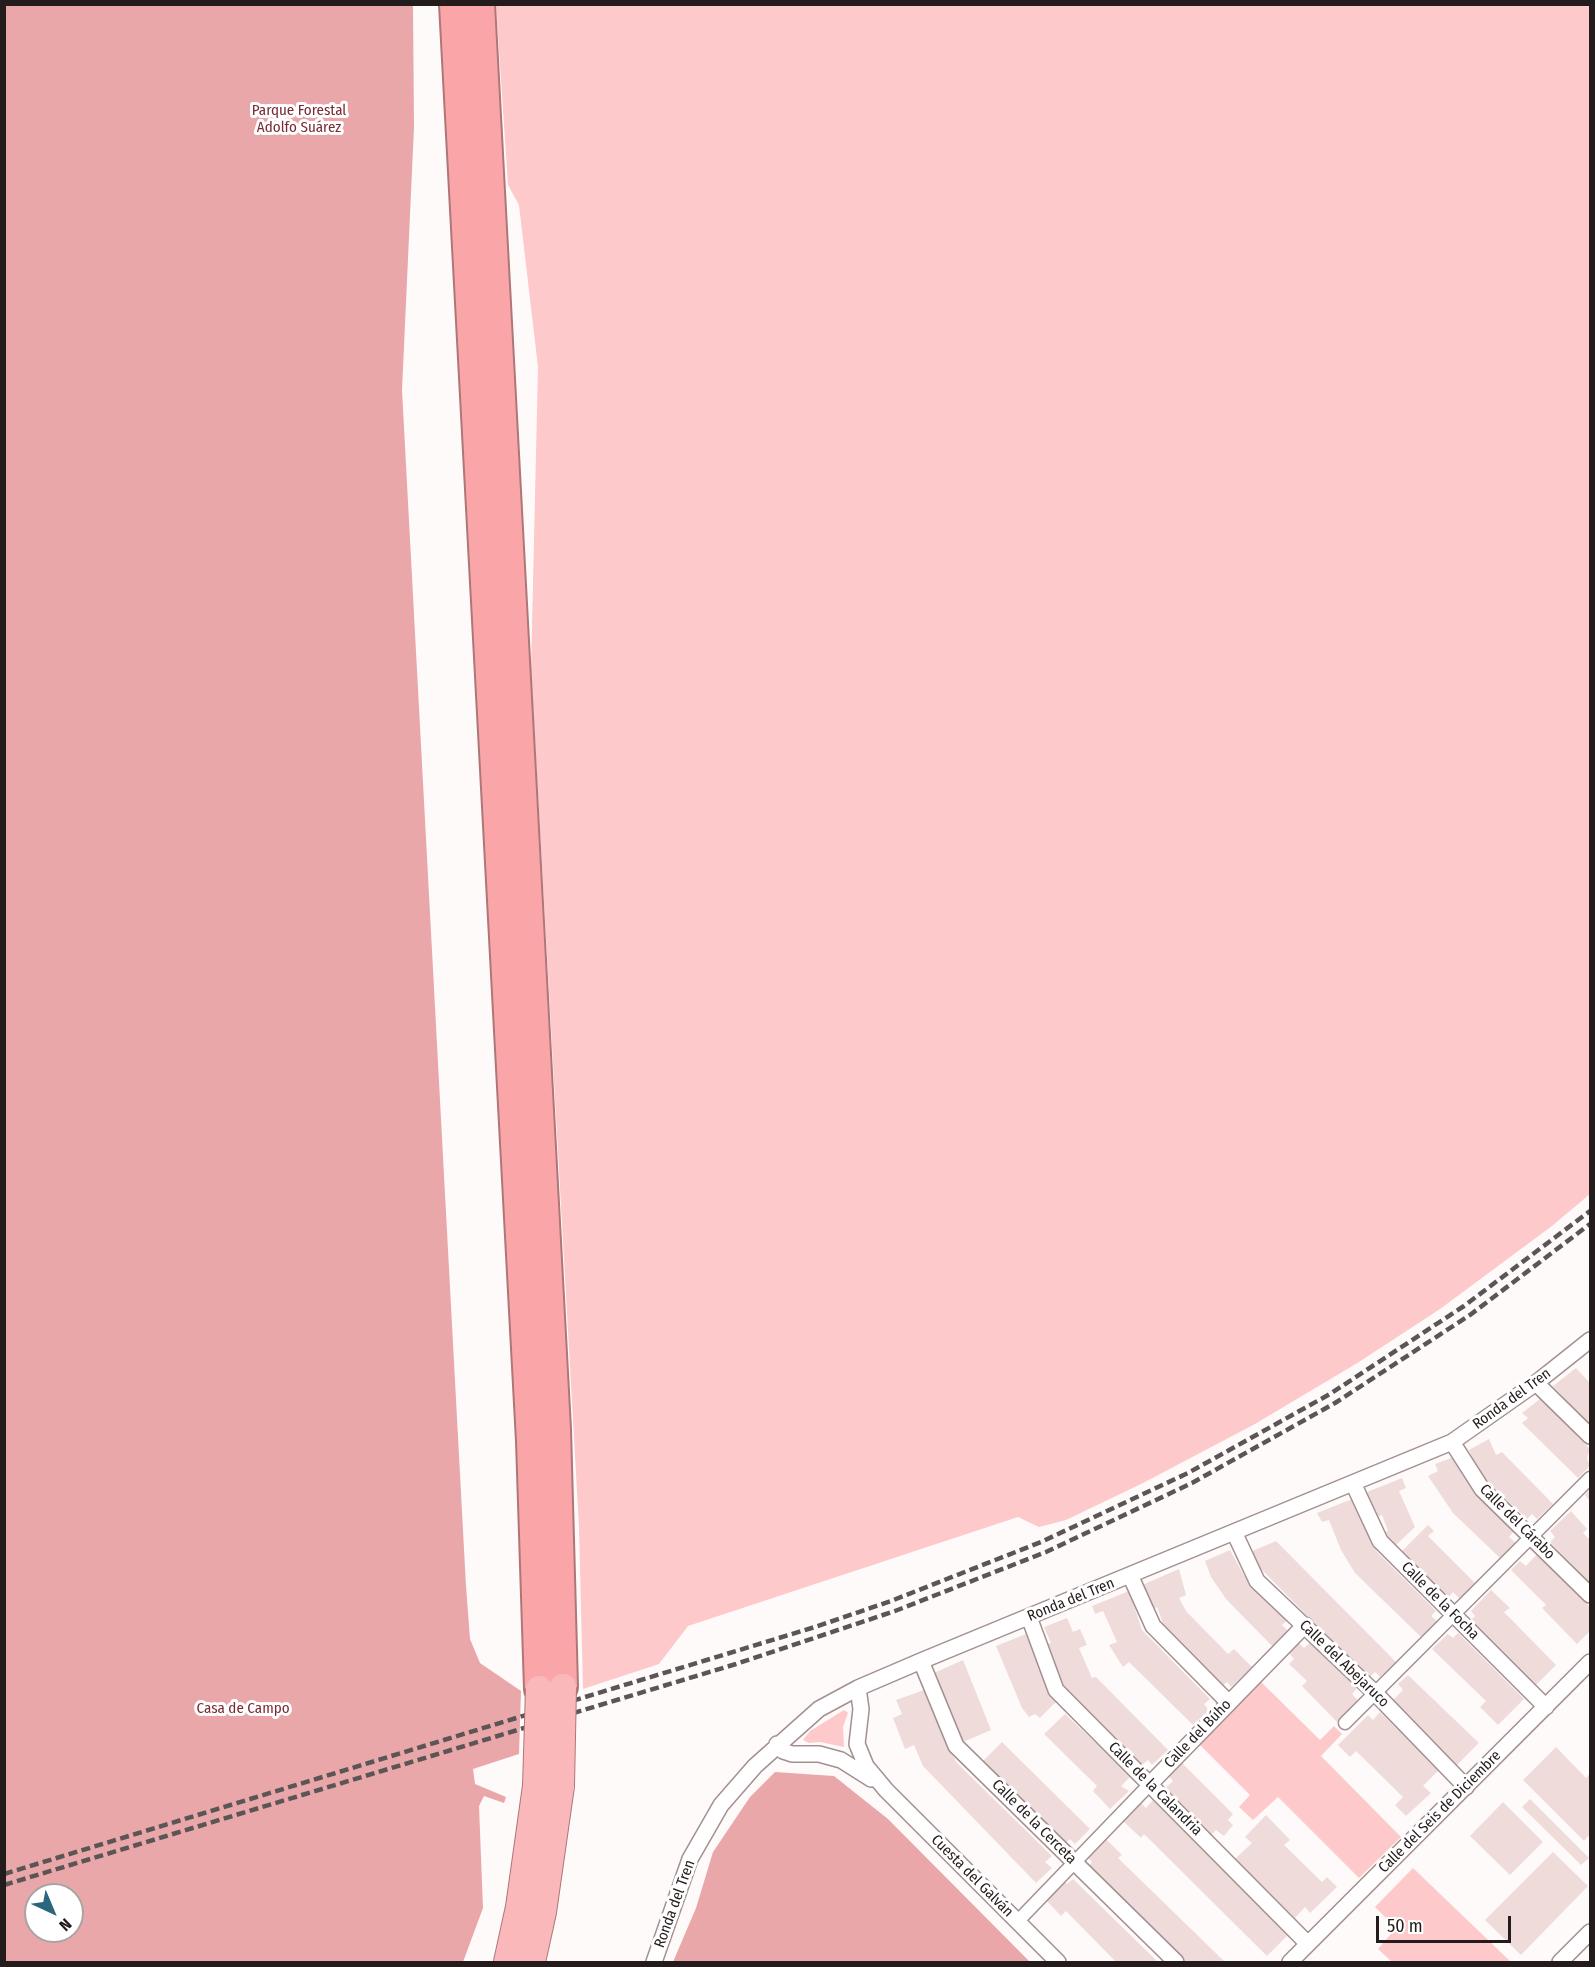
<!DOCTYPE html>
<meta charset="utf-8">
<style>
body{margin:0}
#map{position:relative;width:1595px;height:1967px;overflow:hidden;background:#fefafa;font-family:"Fira Sans Condensed",sans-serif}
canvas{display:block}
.frame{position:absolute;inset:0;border:6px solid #241c1c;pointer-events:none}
.north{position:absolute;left:24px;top:1883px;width:60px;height:60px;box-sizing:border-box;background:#fff;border:2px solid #a7a4a4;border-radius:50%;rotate:136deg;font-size:16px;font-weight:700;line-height:24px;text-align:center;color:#241c1c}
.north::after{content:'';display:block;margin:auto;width:21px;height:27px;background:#2a667e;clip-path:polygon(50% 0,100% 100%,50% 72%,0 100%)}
.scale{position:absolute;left:1376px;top:1916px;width:135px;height:27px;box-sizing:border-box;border:3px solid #241c1c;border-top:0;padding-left:8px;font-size:18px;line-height:21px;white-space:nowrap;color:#241c1c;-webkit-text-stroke:4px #fff;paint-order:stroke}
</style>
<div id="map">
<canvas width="1595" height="1967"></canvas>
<div class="frame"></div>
<div class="north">N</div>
<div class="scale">50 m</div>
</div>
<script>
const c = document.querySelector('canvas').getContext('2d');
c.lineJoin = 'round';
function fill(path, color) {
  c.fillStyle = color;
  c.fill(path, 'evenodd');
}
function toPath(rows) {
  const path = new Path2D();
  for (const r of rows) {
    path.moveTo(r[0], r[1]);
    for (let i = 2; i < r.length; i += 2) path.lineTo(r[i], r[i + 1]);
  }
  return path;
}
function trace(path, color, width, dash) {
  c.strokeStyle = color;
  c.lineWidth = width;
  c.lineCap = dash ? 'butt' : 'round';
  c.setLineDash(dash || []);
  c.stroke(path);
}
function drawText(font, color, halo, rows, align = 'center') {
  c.font = font + ' "Fira Sans Condensed",sans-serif';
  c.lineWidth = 6;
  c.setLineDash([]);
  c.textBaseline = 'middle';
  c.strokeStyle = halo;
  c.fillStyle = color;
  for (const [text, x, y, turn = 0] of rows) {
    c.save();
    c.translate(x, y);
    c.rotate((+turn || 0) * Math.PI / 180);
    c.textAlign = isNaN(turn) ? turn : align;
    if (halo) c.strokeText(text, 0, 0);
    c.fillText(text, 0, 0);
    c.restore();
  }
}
const green = toPath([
 [496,5,1590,5,1590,1194,1552,1226,1440,1309,1359,1362,1255,1424,1143,1483,1066,1520,1039,1527,1018,1517,688,1626,659,1664,583,1689,579,1527,531,670,538,367,519,205,508,185],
 [1259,1680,1320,1740,1334,1726,1342,1734,1321,1756,1401,1837,1359,1878,1278,1797,1253,1820,1239,1807,1250,1795,1197,1742],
 [844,1710,848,1713,843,1727,844,1747,820,1742,809,1743,803,1740,810,1731],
 [1413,1868,1511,1962,1392,1962,1378,1949,1396,1928,1375,1907]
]);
const forest = toPath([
 [5,4,413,5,414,127,402,390,466,1586,470,1639,480,1663,521,1691,519,1754,473,1769,475,1784,506,1797,504,1803,484,1796,479,1806,483,1908,463,1962,5,1962],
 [36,1895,72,1895,72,1931,36,1931],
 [775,1772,834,1776,888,1819,1030,1962,673,1962,696,1908,713,1852,750,1797]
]);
const building = toPath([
 [1576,1368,1590,1383,1590,1426,1553,1386],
 [1540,1399,1590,1449,1587,1458,1590,1466,1578,1478,1522,1423,1528,1418,1522,1413],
 [1489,1439,1496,1455,1502,1452,1553,1504,1537,1519,1532,1514,1527,1519,1485,1479,1476,1466,1469,1450],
 [1454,1457,1472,1489,1514,1531,1509,1537,1516,1543,1500,1558,1453,1513,1428,1476,1438,1471,1435,1464],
 [1402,1478,1406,1488,1399,1491,1415,1527,1395,1546,1384,1532,1388,1531,1382,1515,1377,1517,1367,1492],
 [1590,1489,1590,1501,1585,1495],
 [1352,1499,1377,1552,1436,1611,1431,1616,1437,1621,1421,1637,1355,1573,1341,1550,1329,1520,1322,1522,1317,1513],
 [1571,1511,1587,1529,1583,1533,1590,1540,1590,1583,1550,1542,1555,1537,1550,1531],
 [1428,1525,1434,1531,1428,1536,1475,1583,1460,1599,1453,1592,1448,1598,1401,1552],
 [1276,1541,1396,1662,1380,1677,1375,1672,1369,1678,1258,1566,1250,1552],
 [1230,1550,1246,1579,1288,1620,1282,1625,1288,1631,1272,1646,1226,1599,1211,1577,1205,1561],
 [1537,1554,1590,1607,1590,1631,1577,1644,1542,1608,1546,1605,1511,1570,1520,1561,1526,1566],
 [1179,1569,1186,1595,1179,1598,1186,1611,1228,1654,1234,1649,1252,1667,1231,1687,1227,1682,1220,1688,1173,1640,1176,1637,1164,1626,1157,1607,1153,1609,1142,1585],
 [1491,1590,1510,1608,1504,1612,1556,1665,1535,1686,1470,1621,1475,1616,1471,1611],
 [1129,1591,1142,1630,1210,1699,1204,1704,1209,1710,1193,1725,1129,1662,1123,1667,1109,1645,1117,1642,1103,1611,1095,1614,1092,1606],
 [1067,1618,1073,1632,1080,1629,1087,1645,1079,1648,1092,1678,1096,1677,1168,1750,1152,1765,1148,1760,1141,1766,1066,1691,1046,1644,1051,1643,1044,1627],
 [1458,1633,1524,1699,1498,1725,1480,1707,1486,1701,1432,1649,1448,1634,1453,1638],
 [1026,1634,1056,1702,1040,1718,1035,1714,1029,1717,1022,1708,996,1646],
 [1311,1642,1357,1688,1352,1694,1359,1702,1337,1722,1302,1686,1307,1681,1289,1664,1294,1659,1289,1653,1299,1643,1304,1648],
 [963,1660,991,1730,963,1742,934,1673],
 [1408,1675,1479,1743,1457,1765,1392,1701,1403,1690,1398,1684],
 [924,1690,947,1746,957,1763,1052,1856,1045,1862,1052,1868,1036,1883,923,1766,914,1745,905,1749,893,1718,902,1714,896,1700],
 [1380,1712,1439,1770,1423,1786,1431,1793,1406,1816,1395,1805,1403,1797,1356,1751,1350,1757,1338,1745,1368,1715,1373,1720],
 [1065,1714,1131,1776,1121,1786,1129,1791,1110,1809,1093,1791,1097,1786,1044,1734],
 [1002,1742,1090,1829,1075,1844,1070,1839,1064,1845,981,1763],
 [1556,1747,1586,1778,1590,1773,1590,1834,1584,1841,1523,1780],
 [1180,1761,1233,1814,1228,1820,1233,1825,1224,1836,1216,1830,1211,1835,1165,1789,1173,1781,1168,1775],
 [1530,1799,1589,1858,1581,1865,1522,1807],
 [1153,1800,1288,1935,1267,1956,1144,1834,1141,1838,1122,1820,1140,1802,1146,1808],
 [1503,1802,1543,1842,1510,1875,1470,1836],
 [1266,1815,1290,1840,1284,1845,1322,1882,1327,1877,1337,1887,1310,1913,1305,1907,1295,1918,1235,1859,1252,1843,1245,1837],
 [1105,1838,1122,1855,1118,1858,1225,1962,1182,1962,1087,1869,1092,1862,1087,1856],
 [1553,1852,1588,1886,1521,1955,1485,1920],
 [1073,1879,1158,1962,1116,1962,1066,1911,1061,1916,1044,1898,1063,1880,1067,1884]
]);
const pedestrian = toPath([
 [1345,1723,1590,1478],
 [1017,1922,1150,1784]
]);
const minor = toPath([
 [1536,1383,1590,1436],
 [1452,1442,1482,1489,1590,1595],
 [1353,1483,1380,1541,1546,1707],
 [1234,1532,1257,1581,1375,1693,1466,1787],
 [1130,1575,1153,1626,1229,1703],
 [1029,1617,1056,1690,1308,1944],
 [921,1661,956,1746,1176,1962],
 [858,1688,861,1709,857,1744,866,1766,886,1790,1058,1962],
 [777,1744,783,1751,792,1754,819,1754,841,1760,871,1779],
 [1150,1784,1305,1625],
 [654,1962,690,1859,721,1805,755,1766,819,1709,858,1688,921,1661,1452,1442,1536,1383,1590,1340],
 [1290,1962,1590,1662],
 [1560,1962,1590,1932]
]);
const trunk = toPath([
 [507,1962,519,1907,536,1786],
 [532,1962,543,1912,561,1786]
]);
const motorway = toPath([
 [454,4,531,1441,539,1689],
 [480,4,556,1429,563,1687]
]);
const rail = toPath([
 [4,1874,815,1627,891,1601,1041,1542,1188,1473,1330,1394,1464,1306,1590,1211],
 [4,1885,736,1664,895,1611,1046,1552,1192,1483,1335,1403,1470,1315,1590,1224]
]);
const trunkBridge = toPath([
 [536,1786,539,1689],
 [561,1786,563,1687]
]);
const parkNames = [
 ["Parque Forestal",299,111],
 ["Adolfo Suárez",299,128],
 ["Casa de Campo",243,1709]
];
const streetNames = [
 ["Ronda del Tren",1512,1399,-36],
 ["Calle del Cárabo",1517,1522,45],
 ["Ronda del Tren",1071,1600,-22],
 ["Calle de la Focha",1440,1601,45],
 ["Calle del Abejaruco",1344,1664,44],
 ["Calle del Búho",1198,1734,-46],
 ["Calle de la Calandria",1155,1789,45],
 ["Calle del Seis de Diciembre",1440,1812,-45],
 ["Calle de la Cerceta",1034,1822,45],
 ["Cuesta del Galván",972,1876,45],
 ["Ronda del Tren",675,1904,-70]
];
fill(green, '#fdc9ca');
fill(forest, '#e9a7aa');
fill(building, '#f0dbdb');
trace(pedestrian, '#a39090', 15);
trace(minor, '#a39090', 18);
trace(trunk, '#af7678', 28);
trace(motorway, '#af7678', 32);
trace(pedestrian, '#fff', 12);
trace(minor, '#fff', 15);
trace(trunk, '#fbb8ba', 26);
trace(motorway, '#faa6a9', 28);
trace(rail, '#5c5555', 4.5, [9, 4.5]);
trace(trunkBridge, '#af7678', 28, []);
trace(trunkBridge, '#fbb8ba', 26);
drawText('15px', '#782b34', '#fff', parkNames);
drawText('15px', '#241c1c', '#fff', streetNames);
</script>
